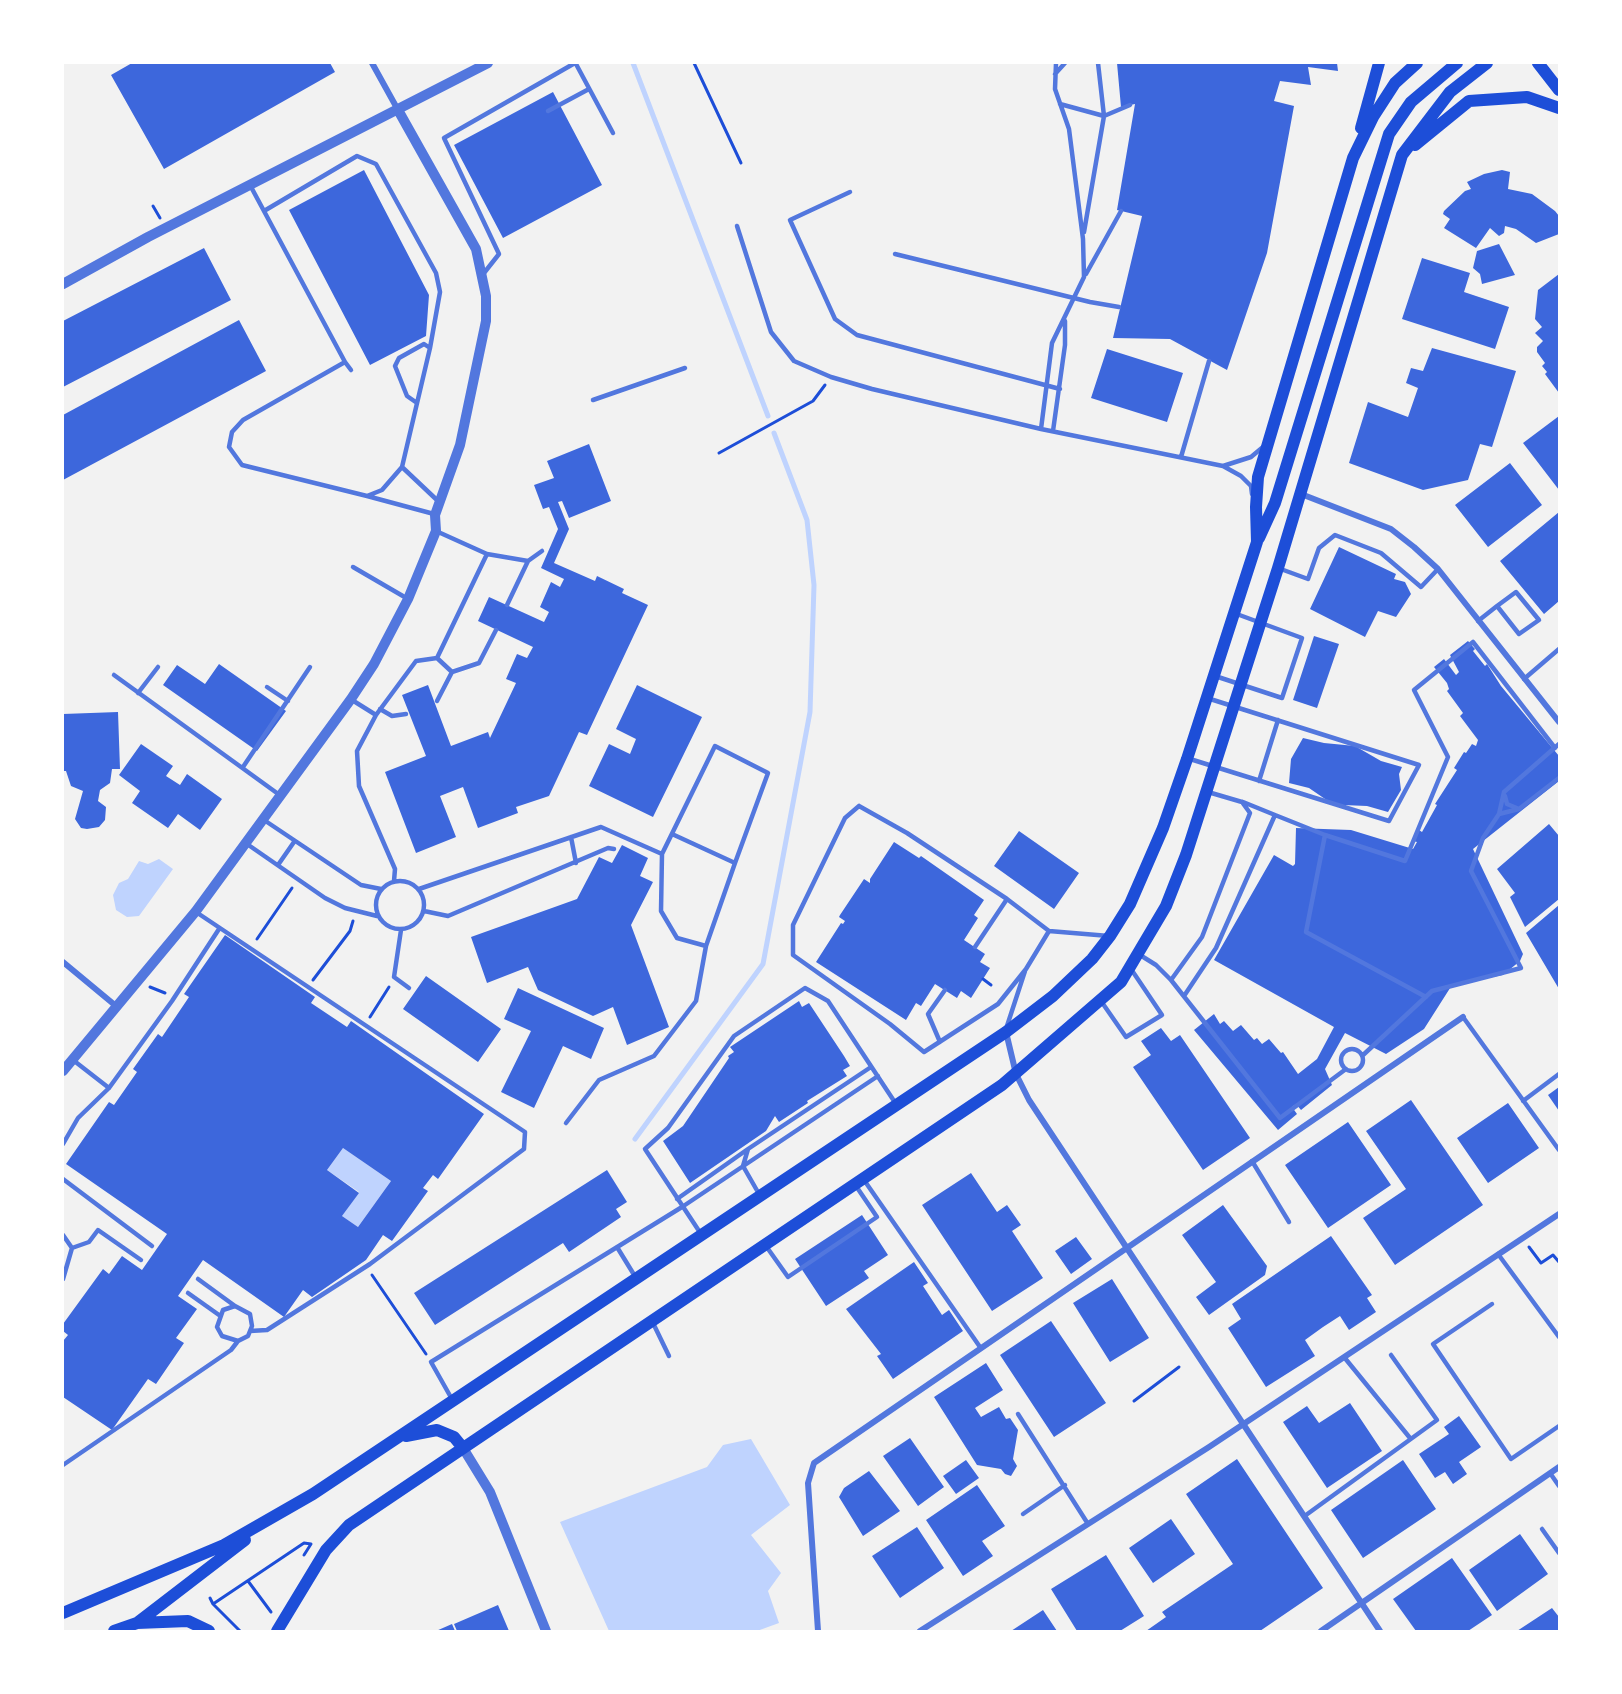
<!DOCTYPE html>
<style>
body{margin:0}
#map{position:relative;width:1622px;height:1694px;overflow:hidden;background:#f2f2f2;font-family:"PT Sans",sans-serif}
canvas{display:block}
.frame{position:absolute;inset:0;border:64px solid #fff;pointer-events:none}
</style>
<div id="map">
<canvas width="1622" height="1694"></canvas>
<div class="frame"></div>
</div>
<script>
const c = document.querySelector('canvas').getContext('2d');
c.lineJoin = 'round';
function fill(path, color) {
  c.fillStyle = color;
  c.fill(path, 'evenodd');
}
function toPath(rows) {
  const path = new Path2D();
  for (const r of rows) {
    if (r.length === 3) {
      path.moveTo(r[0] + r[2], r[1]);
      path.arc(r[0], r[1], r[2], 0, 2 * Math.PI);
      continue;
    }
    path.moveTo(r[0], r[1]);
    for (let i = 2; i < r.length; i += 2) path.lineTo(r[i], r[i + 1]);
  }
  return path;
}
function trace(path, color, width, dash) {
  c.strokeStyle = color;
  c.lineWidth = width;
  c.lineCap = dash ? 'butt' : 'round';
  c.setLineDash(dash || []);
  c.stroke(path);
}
const water = toPath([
 [159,859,173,869,139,916,127,917,116,910,113,895,119,883,128,879,139,861,148,864],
 [343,1148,391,1181,358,1227,342,1216,359,1192,327,1170],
 [751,1439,790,1505,751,1535,781,1573,768,1591,779,1623,757,1631,609,1631,560,1522,707,1467,723,1445]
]);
const stream = toPath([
 [633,63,768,416],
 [635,1139,763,964,810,712,814,585,807,520,774,433]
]);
const building = toPath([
 [132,63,330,63,335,72,164,169,111,75],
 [1117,63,1337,63,1338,71,1308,67,1311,85,1280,81,1274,101,1294,106,1267,253,1227,370,1170,339,1113,338,1142,216,1117,210,1135,104,1121,107],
 [553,92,602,185,503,238,454,145],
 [364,170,429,295,426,336,370,365,289,210],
 [1502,170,1510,172,1508,189,1532,194,1555,211,1559,216,1559,234,1536,243,1516,229,1505,226,1504,233,1499,236,1490,228,1476,248,1444,228,1450,219,1443,214,1444,211,1465,191,1471,189,1467,182,1484,174],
 [1499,244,1515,275,1482,284,1480,274,1473,268,1477,251],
 [204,248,231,300,63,387,63,321],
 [1422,258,1470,273,1464,292,1509,307,1495,349,1402,319],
 [1559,274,1559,393,1545,374,1547,372,1542,366,1545,363,1537,352,1537,347,1543,341,1535,333,1542,327,1535,319,1538,290],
 [239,320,266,371,63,480,63,415],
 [1432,348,1516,371,1492,447,1480,444,1468,480,1423,490,1349,463,1368,402,1408,417,1418,388,1406,383,1411,368,1423,371],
 [1107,349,1183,373,1167,422,1091,398],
 [1559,416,1559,490,1523,443],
 [589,444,611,501,569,518,562,501,558,502,569,529,554,563,595,581,597,576,624,589,622,593,648,605,587,735,579,732,549,796,516,807,518,813,478,828,463,787,440,796,456,837,416,853,385,772,426,756,402,695,428,685,451,746,488,732,490,738,516,683,506,679,517,654,527,658,533,647,478,621,489,597,544,622,549,612,540,607,551,582,560,587,564,579,541,568,558,529,549,507,543,509,534,485,554,478,547,461],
 [1510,463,1542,505,1488,547,1455,505],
 [1559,512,1559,601,1544,614,1500,561],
 [1339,547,1396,574,1394,579,1405,582,1411,594,1396,617,1378,611,1365,637,1310,609],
 [1314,636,1339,644,1317,708,1293,700],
 [1468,641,1475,649,1473,651,1485,666,1487,664,1501,686,1559,756,1559,781,1473,849,1523,954,1520,961,1503,975,1452,985,1424,1029,1386,1054,1345,1033,1325,1069,1332,1085,1301,1110,1296,1104,1292,1107,1297,1114,1278,1130,1194,1030,1214,1014,1220,1024,1224,1021,1233,1031,1241,1025,1254,1040,1257,1038,1262,1044,1269,1039,1281,1053,1283,1052,1298,1074,1317,1059,1334,1027,1214,960,1274,855,1293,866,1295,864,1296,828,1351,830,1413,849,1417,842,1413,841,1419,830,1422,832,1437,805,1435,804,1457,770,1454,768,1464,752,1466,753,1472,744,1476,746,1478,740,1460,716,1463,713,1447,691,1449,689,1447,683,1434,667,1444,659,1456,675,1459,672,1450,655],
 [219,664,286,711,257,751,163,685,177,665,205,684],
 [637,685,702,717,653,817,589,786,609,744,630,754,636,739,616,729],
 [118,712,120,769,112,769,110,783,100,790,98,801,106,807,105,820,99,827,87,829,81,828,75,819,83,791,71,786,66,771,63,771,63,714],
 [1303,738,1324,743,1355,746,1381,761,1402,767,1399,774,1401,790,1388,812,1367,806,1343,805,1328,801,1309,788,1289,783,1291,759],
 [141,744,173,766,166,776,180,785,187,774,222,799,200,830,178,814,168,828,132,803,140,791,119,775],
 [1549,824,1559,836,1559,899,1525,927,1510,897,1515,893,1497,869],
 [1019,831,1079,873,1054,909,994,866],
 [894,842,919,858,921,856,984,900,974,915,978,918,964,940,985,954,980,962,990,968,971,998,961,991,957,998,935,984,921,1006,916,1003,906,1020,816,962,841,923,843,924,845,921,839,917,840,915,864,879,870,883,870,879],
 [622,845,648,858,640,876,653,882,631,925,669,1027,627,1045,613,1007,593,1016,538,990,528,967,487,983,471,937,577,899,599,857,612,863],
 [1559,905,1559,989,1526,933],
 [225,935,315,997,311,1003,347,1027,351,1021,484,1114,438,1179,433,1175,423,1188,428,1191,392,1241,383,1235,366,1260,312,1297,303,1290,284,1317,203,1260,178,1296,197,1309,176,1338,184,1343,156,1384,148,1379,112,1430,63,1397,63,1341,68,1335,63,1331,63,1324,103,1269,109,1274,122,1256,142,1270,167,1234,66,1164,109,1102,114,1105,137,1072,133,1069,158,1034,162,1037,189,997,184,994],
 [343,1148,391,1181,358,1227,342,1216,359,1193,327,1170],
 [426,976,501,1029,478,1062,403,1009],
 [518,988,604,1028,591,1059,563,1046,534,1108,501,1092,531,1031,504,1019],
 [799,1001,802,1007,809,1003,844,1056,850,1066,843,1070,847,1076,807,1101,808,1103,779,1122,775,1116,766,1131,690,1183,663,1141,683,1126,729,1058,728,1056,734,1052,730,1047],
 [1161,1028,1171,1041,1180,1035,1250,1138,1203,1170,1133,1067,1151,1055,1141,1041],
 [1559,1087,1559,1111,1548,1095],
 [1411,1100,1483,1205,1395,1265,1363,1218,1406,1189,1366,1131],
 [1508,1103,1539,1148,1488,1183,1457,1138],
 [1348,1122,1391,1185,1328,1228,1285,1165],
 [607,1170,627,1202,616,1209,621,1217,569,1252,563,1243,435,1325,414,1293],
 [971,1173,997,1212,1007,1205,1021,1225,1012,1231,1043,1278,992,1311,922,1205],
 [1223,1205,1267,1266,1265,1275,1209,1315,1196,1297,1216,1282,1182,1235],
 [862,1215,888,1255,864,1271,869,1278,826,1306,795,1259],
 [1331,1236,1372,1295,1367,1298,1376,1312,1349,1330,1340,1316,1323,1327,1305,1340,1315,1356,1266,1387,1228,1328,1241,1319,1232,1304],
 [1076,1237,1092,1259,1071,1274,1055,1251],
 [914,1262,928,1283,923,1286,942,1315,949,1310,963,1331,893,1379,877,1356,881,1354,846,1309],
 [1112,1279,1149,1338,1110,1362,1073,1303],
 [1051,1321,1106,1403,1054,1437,1000,1355],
 [986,1363,1003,1390,975,1408,981,1417,999,1407,1006,1419,1010,1418,1018,1430,1013,1459,1017,1466,1011,1476,1005,1474,1001,1469,977,1465,934,1397],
 [1350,1403,1382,1451,1327,1488,1283,1422,1307,1406,1319,1423],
 [1459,1416,1481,1447,1459,1462,1467,1474,1453,1484,1445,1472,1435,1478,1419,1454,1449,1434,1444,1427],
 [910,1438,944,1487,918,1506,883,1456],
 [1237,1459,1323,1588,1260,1631,1146,1631,1166,1617,1162,1612,1233,1564,1186,1494],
 [966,1460,979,1478,956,1494,943,1476],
 [1403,1460,1436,1509,1363,1558,1331,1510],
 [869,1471,900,1511,863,1536,839,1497,844,1488],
 [977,1485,1005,1526,982,1541,993,1556,963,1576,926,1520],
 [1171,1519,1195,1554,1153,1583,1129,1548],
 [917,1527,944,1568,900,1598,872,1556],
 [1520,1534,1548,1574,1497,1611,1469,1570],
 [1106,1555,1144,1616,1120,1631,1077,1631,1051,1589],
 [1452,1558,1492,1615,1468,1631,1416,1631,1393,1599],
 [498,1605,509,1631,457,1631,454,1624],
 [1552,1608,1559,1617,1559,1631,1517,1631],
 [1043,1610,1057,1631,1011,1631],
 [452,1624,455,1631,436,1631]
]);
const path = toPath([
 [694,63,741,163],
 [153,206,160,218],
 [719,453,813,401,825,385],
 [257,939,292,888],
 [983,979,991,985],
 [313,980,350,931,353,921],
 [150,987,165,993],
 [370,1017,389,987],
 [1529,1247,1541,1263,1553,1255,1559,1262],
 [372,1275,426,1354],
 [1134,1401,1179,1367],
 [248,1581,271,1612],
 [210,1598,213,1604,240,1631],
 [213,1604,304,1543,311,1544,304,1555]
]);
const service = toPath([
 [576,64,613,133],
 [1055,74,1065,63],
 [1060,104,1104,116,1130,105],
 [548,111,589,89],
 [250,185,345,362,243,420,232,432,229,447,242,465,367,496,382,490,402,467,430,348,440,292,436,273,376,164,357,156,264,211],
 [850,192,790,220,835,319,857,335,1060,389],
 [737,226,771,332,794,361,831,377,872,389,1041,429,1223,466,1241,476,1251,486,1252,494],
 [1084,232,1104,116,1098,63],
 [895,254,1090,302,1119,307],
 [484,273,499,254,444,138,575,63],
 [1086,274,1121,211],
 [345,362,351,370],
 [593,400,685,368],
 [417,403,407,396,395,366,399,358,424,344,430,348],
 [1041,429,1052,343,1084,277,1083,239,1069,129,1055,89,1056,63],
 [1053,431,1065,345,1065,321],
 [1181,457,1209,361],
 [1223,466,1251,457,1263,447],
 [402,467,438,501],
 [367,496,434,514],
 [436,531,487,554,437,658],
 [487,554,528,561,507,605],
 [528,561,542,551],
 [353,567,408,599],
 [1278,568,1308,579,1319,548,1335,535,1381,553,1421,587,1438,569],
 [1478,621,1497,606,1516,592,1539,620,1519,634,1497,606],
 [452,672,479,663,496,630],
 [114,675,281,796],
 [1215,676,1282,698,1302,638,1234,613],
 [1524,679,1559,649],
 [267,687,288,701],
 [138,693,158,667],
 [352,700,376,715],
 [380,709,392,716,406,714],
 [1190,759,1389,821,1419,765,1207,698],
 [243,767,310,667],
 [1259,781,1278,720],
 [1505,796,1507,804,1519,809],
 [859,806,907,833,1007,899,1049,931,1026,969,998,1004,924,1052,890,1024,793,955,793,925,845,818,859,806],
 [1499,814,1519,809,1559,778],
 [1275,815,1325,835,1405,861,1448,757,1414,690,1473,642,1555,748],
 [264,820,361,885,381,889],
 [672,834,735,863,768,773,715,746,662,854,661,911,677,938,706,946],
 [1325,835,1306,932,1426,997],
 [571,837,576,863],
 [247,844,325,898,345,908,377,916],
 [278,865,294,842],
 [400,905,24],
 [394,881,395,869,359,786,357,751,376,715,416,661,437,658,452,672,437,701],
 [419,889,601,827,662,854],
 [424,911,448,916,608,848,614,849],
 [196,912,525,1132,524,1149,370,1264,267,1330,250,1331],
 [401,930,394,977,409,988],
 [1049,931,1109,936],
 [975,947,1007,899],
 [1140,955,1156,965,1171,980,1202,937,1250,813,1242,802,1208,792],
 [1171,980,1280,1118,1346,1069],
 [1184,996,1216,948,1275,815,1243,802],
 [1101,1001,1126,1037,1162,1015,1131,969],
 [1463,1017,1559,1150],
 [1007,1026,1025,971],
 [940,1042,928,1014,945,990],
 [1352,1060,11],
 [1362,1056,1432,991,1521,968,1471,871,1483,838,1499,814,1504,792,1559,744],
 [73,1060,109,1088],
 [1523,1101,1559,1074],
 [566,1123,599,1080,654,1056,696,1001,706,946,735,863],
 [63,1144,78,1118,109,1088,172,1001,219,929],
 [1252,1161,1289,1222],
 [63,1179,152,1246],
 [864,1180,980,1347],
 [759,1194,743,1166,748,1149,871,1067],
 [677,1199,748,1149],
 [701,1234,645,1149,668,1128,734,1036,805,988,828,1001,896,1104],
 [63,1235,72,1248,63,1279],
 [766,1246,788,1277,877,1217,856,1186],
 [617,1247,636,1278],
 [72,1248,89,1242,98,1230,141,1260],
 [1498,1254,1559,1337],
 [198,1279,235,1306],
 [188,1293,219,1315],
 [1492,1304,1433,1344,1511,1459,1559,1426],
 [653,1323,669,1356],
 [1344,1357,1410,1438],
 [453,1401,431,1362,682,1207,878,1076],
 [1018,1414,1088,1524],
 [63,1465,231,1350,238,1341,248,1336,252,1326,250,1314,235,1306,223,1310,217,1327,222,1336,238,1341],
 [1550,1473,1559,1486],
 [1023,1514,1065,1485],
 [1306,1515,1437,1420,1391,1355],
 [1542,1529,1559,1553]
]);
const minor = toPath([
 [372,63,398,110],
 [1301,494,1391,529,1414,547,1438,569,1559,722],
 [63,962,116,1006],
 [1006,1032,1016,1074,1029,1100,1380,1631],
 [818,1631,808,1483,814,1463,1463,1017],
 [920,1631,1209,1447,1559,1214],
 [1321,1631,1559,1467]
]);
const tertiary = toPath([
 [63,284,148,237,488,63],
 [63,1071,196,911,351,699,374,664,408,599,436,531,435,515,460,445,486,321,486,296,476,249,398,110],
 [463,1448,490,1492,546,1631]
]);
const secondary = toPath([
 [1538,63,1559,90],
 [1361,128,1379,63],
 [1415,145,1469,101,1527,97,1559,108],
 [1259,538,1275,503,1389,134,1411,102,1457,63],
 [406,1436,437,1430,454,1437,463,1448],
 [63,1613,224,1545,313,1494,1006,1032,1053,996,1092,959,1110,936,1130,904,1163,828,1187,759,1257,542,1256,507,1258,477,1353,158,1373,117,1395,83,1417,63],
 [137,1623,245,1540],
 [114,1631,137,1623,188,1621,209,1631],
 [277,1631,326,1550,349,1525,1002,1085,1121,982,1166,906,1186,855,1278,568,1402,155,1450,92,1487,63]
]);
fill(water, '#bfd3fe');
trace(stream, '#bfd3fe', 5);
fill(building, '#3d67dc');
trace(path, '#1d4ed8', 3);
trace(service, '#5277de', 4.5);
trace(minor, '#5277de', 6);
trace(tertiary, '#5277de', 10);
trace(secondary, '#1d4ed8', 12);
</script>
